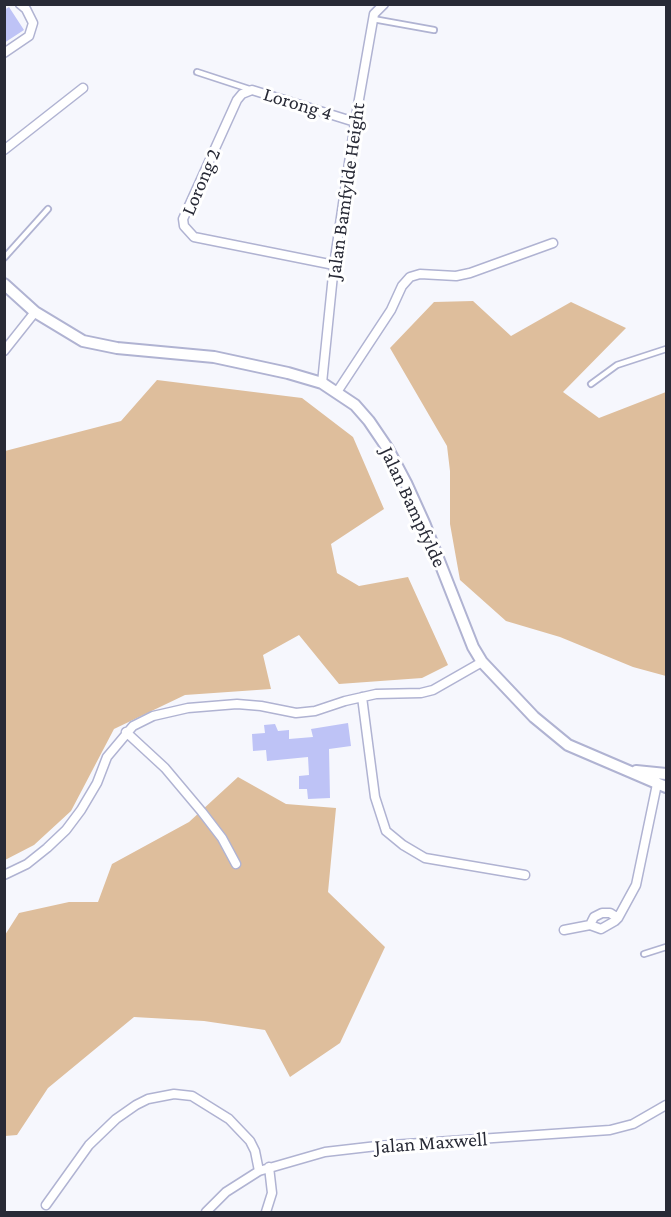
<!DOCTYPE html>
<style>
body{margin:0}
#map{position:relative;width:671px;height:1217px;overflow:hidden;background:#f6f7fd;font-family:"Crimson Pro",serif}
canvas{display:block}
.frame{position:absolute;inset:0;border:6px solid #282a36;pointer-events:none}
</style>
<div id="map">
<canvas width="671" height="1217"></canvas>
<div class="frame"></div>
</div>
<script>
const c = document.querySelector('canvas').getContext('2d');
c.lineJoin = 'round';
function fill(path, color) {
  c.fillStyle = color;
  c.fill(path, 'evenodd');
}
function toPath(rows) {
  const path = new Path2D();
  for (const r of rows) {
    path.moveTo(r[0], r[1]);
    for (let i = 2; i < r.length; i += 2) path.lineTo(r[i], r[i + 1]);
  }
  return path;
}
function trace(path, color, width, dash) {
  c.strokeStyle = color;
  c.lineWidth = width;
  c.lineCap = dash ? 'butt' : 'round';
  c.setLineDash(dash || []);
  c.stroke(path);
}
function drawText(font, color, halo, rows, align = 'center') {
  c.font = font + ' "Crimson Pro",serif';
  c.lineWidth = 6;
  c.setLineDash([]);
  c.textBaseline = 'middle';
  c.strokeStyle = halo;
  c.fillStyle = color;
  for (const [text, x, y, turn = 0] of rows) {
    c.save();
    c.translate(x, y);
    c.rotate((+turn || 0) * Math.PI / 180);
    c.textAlign = isNaN(turn) ? turn : align;
    if (halo) c.strokeText(text, 0, 0);
    c.fillText(text, 0, 0);
    c.restore();
  }
}
const green = toPath([
 [473,301,511,336,571,302,626,328,563,392,599,418,666,392,666,676,633,667,560,637,506,621,460,580,450,524,450,471,447,446,390,348,434,302],
 [157,380,302,398,353,437,384,509,331,544,337,573,359,586,408,577,448,665,422,678,339,684,299,635,263,655,271,689,185,695,114,729,71,811,34,845,5,860,5,451,121,421],
 [238,777,286,804,336,808,328,892,385,947,340,1043,290,1077,265,1030,204,1021,134,1017,48,1088,17,1135,5,1136,5,935,19,913,69,902,98,902,112,864,189,822]
]);
const building = toPath([
 [9,7,24,30,4,43,4,10],
 [348,723,351,746,329,749,330,798,308,799,307,789,299,789,299,776,309,775,308,757,267,761,266,750,253,751,252,734,265,733,264,725,275,724,278,731,289,730,289,739,313,737,311,729]
]);
const service = toPath([
 [373,19,434,30],
 [197,72,249,89],
 [4,258,48,209],
 [591,384,617,365,666,349],
 [644,954,666,947]
]);
const minor = toPath([
 [4,53,29,36,33,23,26,9,20,4],
 [4,150,83,88],
 [334,265,194,237,184,226,183,219,237,100,242,94,252,90,355,122],
 [4,351,35,312],
 [322,383,334,265,355,122,374,14,384,4],
 [337,392,391,310,402,286,410,277,420,274,456,276,470,273,553,243],
 [362,697,375,797,386,831,403,845,425,858,525,875],
 [126,732,165,768,202,812,222,838,236,864],
 [4,875,27,864,47,848,66,830,81,810,97,783,107,757,133,726,153,716,188,708,237,704,261,706,296,713,315,711,345,701,376,694,421,693,433,690,482,662],
 [618,918,610,913,602,913,594,917,590,925,601,929,615,921,618,918,636,885,657,784],
 [564,930,590,925],
 [46,1205,89,1145,116,1119,136,1105,148,1099,174,1094,192,1096,229,1119,250,1141,255,1151,259,1171],
 [206,1212,226,1192,259,1171,325,1152,377,1146,610,1130,633,1124,666,1105],
 [266,1212,272,1193,269,1167]
]);
const tertiary = toPath([
 [4,284,35,312,83,341,117,348,214,357,288,373,322,383,355,405,369,421,388,449,406,483,425,525,473,647,482,662,534,717,568,745,666,787],
 [636,771,666,774]
]);
const streetNames = [
 ["Lorong 4",298,104,17],
 ["Lorong 2",201,182,-67],
 ["Jalan Bamfylde Height",346,191,-82],
 ["Jalan Bampfylde",413,507,65],
 ["Jalan Maxwell",431,1143,-4]
];
fill(green, '#debe9c');
fill(building, '#bec3f6');
trace(service, '#b0b3d2', 8);
trace(minor, '#b0b3d2', 11);
trace(tertiary, '#b0b3d2', 14);
trace(service, '#fff', 4.5);
trace(minor, '#fff', 8);
trace(tertiary, '#fff', 10);
drawText('20px', '#282a36', '#fff', streetNames);
</script>
